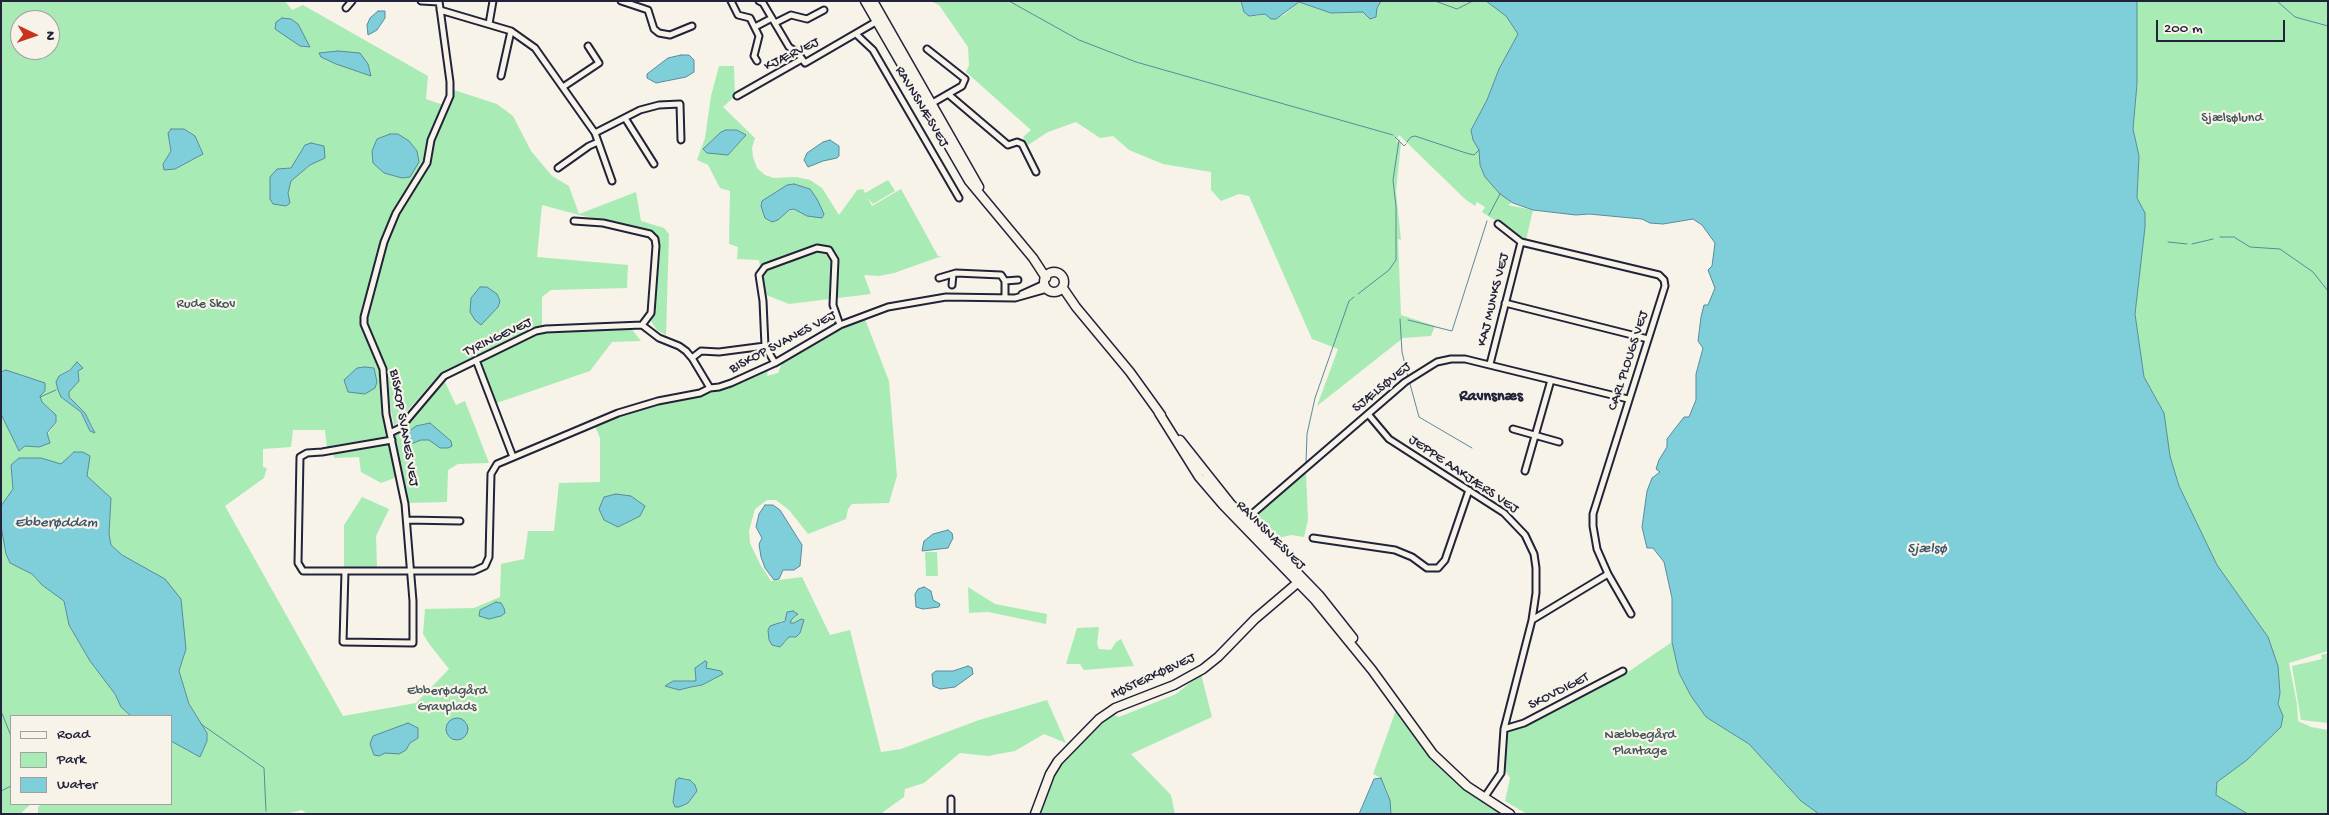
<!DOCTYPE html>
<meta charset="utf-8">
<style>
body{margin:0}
#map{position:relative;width:2329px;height:815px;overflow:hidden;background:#f7f3e8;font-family:"Gochi Hand",sans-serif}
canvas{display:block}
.frame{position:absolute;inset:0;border:2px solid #22223b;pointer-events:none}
.legend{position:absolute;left:10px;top:715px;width:162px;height:90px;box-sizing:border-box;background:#f7f3e8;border:1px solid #a29fa3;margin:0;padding:6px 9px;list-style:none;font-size:15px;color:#22223b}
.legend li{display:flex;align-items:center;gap:10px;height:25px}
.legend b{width:25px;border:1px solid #a29fa3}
.north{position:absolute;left:10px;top:10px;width:50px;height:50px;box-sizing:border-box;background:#f7f3e8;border:1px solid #a29fa3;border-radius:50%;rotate:93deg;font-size:14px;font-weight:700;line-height:20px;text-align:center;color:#22223b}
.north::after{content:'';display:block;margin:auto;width:18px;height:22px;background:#c8321e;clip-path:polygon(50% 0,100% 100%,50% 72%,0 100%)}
.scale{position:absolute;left:2156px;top:20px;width:129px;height:22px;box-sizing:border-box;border:2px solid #22223b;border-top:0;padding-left:6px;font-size:15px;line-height:18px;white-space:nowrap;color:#22223b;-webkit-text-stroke:4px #f7f3e8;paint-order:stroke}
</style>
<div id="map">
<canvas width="2329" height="815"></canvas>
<div class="frame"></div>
<ul class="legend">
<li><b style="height:6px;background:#f7f3e8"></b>Road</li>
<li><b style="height:14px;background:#a9ebb5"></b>Park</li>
<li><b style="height:14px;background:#7fcfdb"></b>Water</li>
</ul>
<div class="north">N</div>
<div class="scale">200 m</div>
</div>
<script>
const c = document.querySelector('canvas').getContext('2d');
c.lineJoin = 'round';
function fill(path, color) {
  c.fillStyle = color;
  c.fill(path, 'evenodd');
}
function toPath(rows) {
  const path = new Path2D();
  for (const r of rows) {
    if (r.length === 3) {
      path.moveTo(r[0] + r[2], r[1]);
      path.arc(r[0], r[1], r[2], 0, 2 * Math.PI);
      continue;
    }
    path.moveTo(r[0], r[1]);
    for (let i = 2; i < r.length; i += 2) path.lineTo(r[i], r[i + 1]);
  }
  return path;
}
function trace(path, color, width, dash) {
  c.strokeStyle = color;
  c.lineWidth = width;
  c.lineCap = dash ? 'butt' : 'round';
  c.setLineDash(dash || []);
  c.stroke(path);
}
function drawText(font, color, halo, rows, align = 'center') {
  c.font = font + ' "Gochi Hand",sans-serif';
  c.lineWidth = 4.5;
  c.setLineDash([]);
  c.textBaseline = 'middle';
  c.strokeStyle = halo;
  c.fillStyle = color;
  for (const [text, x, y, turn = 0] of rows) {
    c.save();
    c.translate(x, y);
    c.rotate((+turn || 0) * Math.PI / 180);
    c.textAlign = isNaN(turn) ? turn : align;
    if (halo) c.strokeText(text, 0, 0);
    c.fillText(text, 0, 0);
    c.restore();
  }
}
const green = toPath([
 [1,1,285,1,292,10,303,5,428,76,426,99,449,107,454,90,497,104,513,116,531,151,552,176,569,186,579,214,636,192,641,221,664,228,669,234,666,335,657,330,651,321,654,315,660,244,658,237,653,232,579,215,542,205,537,257,628,265,627,288,551,290,542,297,542,328,478,355,438,376,394,426,381,359,373,350,381,372,383,406,388,434,385,439,327,448,325,430,293,430,291,447,263,449,263,467,267,468,264,478,225,506,343,716,416,703,449,669,430,645,423,634,425,609,474,608,500,597,501,564,524,559,528,531,554,531,559,483,600,482,600,438,594,424,624,413,704,394,768,371,767,376,778,373,782,363,796,354,834,332,865,319,889,381,897,476,889,503,852,504,848,509,846,519,808,534,789,510,776,500,767,500,755,509,749,531,750,543,760,564,771,581,802,577,830,635,850,630,881,752,901,749,979,720,1047,700,1066,743,1044,734,1015,751,988,756,960,753,924,783,905,789,904,797,883,812,884,814,307,814,302,810,285,814,38,814,38,807,41,804,171,804,171,741,200,756,207,741,207,733,189,704,179,671,186,649,122,555,111,545,109,534,111,498,87,476,41,458,11,465,13,489,2,505,1,510,1,414,19,450,25,446,39,447,56,422,50,409,42,402,40,396,45,391,7,371,1,372],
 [20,20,50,20,50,50,20,50],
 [168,133,195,136,203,154,175,169,163,163,171,151],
 [305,145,324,158,310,165,291,181,288,193,277,169,291,168],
 [73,367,78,371,79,381,69,392,69,397,85,413,94,429,90,431,81,412,61,397,59,376],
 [793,611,796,612,797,616,790,621,790,623,794,623,793,638,789,637,783,644,779,622,787,619,787,612],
 [706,667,715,679,691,687,673,681,696,681],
 [467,722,465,737,459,740,449,737,446,727,449,724],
 [686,778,695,785,691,799,688,803,673,802,676,781],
 [930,1,1241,1,1244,12,1256,16,1265,14,1271,19,1284,15,1299,2,1331,13,1363,11,1377,8,1381,1,1486,1,1506,16,1518,34,1499,69,1487,100,1471,130,1473,140,1479,150,1480,165,1485,177,1512,203,1508,205,1533,210,1526,240,1482,212,1485,207,1477,202,1475,206,1465,199,1399,135,1396,141,1401,143,1396,191,1401,240,1398,239,1401,315,1435,326,1431,336,1403,338,1317,406,1338,349,1312,339,1249,196,1239,194,1221,201,1211,190,1211,172,1163,164,1129,150,1113,136,1100,138,1076,122,1048,132,1028,145,1023,137,1031,130,966,72,969,65,968,47,939,5],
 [2137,1,2328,1,2328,651,2289,663,2297,704,2298,721,2311,727,2328,730,2328,814,2248,814,2216,795,2217,782,2247,760,2281,727,2283,716,2278,704,2280,693,2268,637,2217,565,2179,486,2170,456,2164,413,2144,377,2135,314,2145,227,2145,214,2137,198,2139,156,2133,129,2137,84],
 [719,66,734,66,735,96,723,107,755,138,752,148,753,157,757,168,765,175,774,178,796,177,810,180,822,188,839,215,857,190,863,189,865,193,888,180,895,191,873,204,868,198,872,206,901,189,938,256,942,256,894,273,879,276,864,275,871,294,789,304,764,294,759,260,737,259,738,247,729,244,730,191,720,188,708,165,697,160,705,138,711,96],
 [716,138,742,140,728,155,711,142],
 [810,189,807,216,794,209,784,213],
 [630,327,641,341,612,342,590,371,494,404,480,362,542,333],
 [444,380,456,405,465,401,489,463,458,464,448,470,447,502,408,503,393,435,401,432],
 [390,443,397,477,381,483,361,472,359,457,334,458,333,452],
 [1306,472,1308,520,1304,537,1291,535,1274,539,1253,519],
 [362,497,389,509,376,536,377,568,344,568,344,525],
 [1,526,6,554,10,563,32,574,42,585,64,601,69,625,90,661,115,694,121,707,131,716,11,716,11,804,31,804,20,814,1,814],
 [925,552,937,552,938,576,926,576],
 [968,587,995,604,1047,614,1046,624,988,612,969,613],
 [1099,627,1097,644,1099,649,1111,650,1116,642,1121,639,1134,666,1084,670,1080,664,1066,664,1077,628],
 [1672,642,1679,673,1691,696,1706,717,1749,744,1801,801,1819,814,1527,814,1505,801,1510,778,1500,762,1503,729,1522,725,1625,674],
 [2328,653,2328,723,2301,720,2292,666,2322,659,2321,655],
 [1201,674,1212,717,1131,754,1171,795,1175,814,1039,814,1055,767,1111,714,1119,717,1176,694],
 [1396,710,1434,761,1456,782,1501,814,1391,814,1388,793,1381,778,1373,774]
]);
const water = toPath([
 [1241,1,1381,1,1377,8,1376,17,1370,19,1363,12,1331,13,1299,2,1276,19,1271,19,1265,14,1249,16,1244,12,1241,1],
 [1486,1,2137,1,2137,84,2133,129,2139,156,2137,198,2145,213,2145,227,2135,314,2144,377,2164,413,2170,456,2179,486,2217,565,2268,637,2278,666,2280,693,2278,704,2283,716,2281,727,2247,760,2217,782,2216,795,2248,814,1819,814,1801,801,1749,744,1706,717,1691,696,1679,673,1672,642,1672,598,1664,562,1653,548,1647,548,1642,527,1647,491,1652,478,1660,472,1656,469,1659,460,1667,447,1667,439,1684,417,1689,417,1696,400,1696,374,1703,348,1698,341,1701,317,1704,305,1708,305,1715,288,1708,270,1712,266,1715,243,1702,225,1693,219,1663,224,1650,223,1642,219,1589,214,1576,215,1533,210,1513,203,1500,194,1485,177,1480,165,1479,150,1473,140,1471,130,1487,100,1499,69,1518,34,1506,16,1486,1],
 [378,11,385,11,385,18,377,30,368,35,367,25,370,18,378,11],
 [282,18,291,19,298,24,310,47,300,46,275,29,276,22,282,18],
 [338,51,360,53,368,64,371,76,336,64,321,57,319,53,338,51],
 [681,55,689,55,694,60,694,72,686,77,656,83,647,78,647,74,668,58,681,55],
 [171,129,184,129,195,136,203,154,175,169,164,170,163,164,171,151,168,133,171,129],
 [726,130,737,130,746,135,728,155,707,153,703,149,721,132,726,130],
 [390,134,398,134,409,141,417,151,419,162,410,177,402,178,384,173,373,163,372,151,377,139,390,134],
 [830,140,839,146,839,156,837,158,823,161,808,167,804,160,807,153,823,142,830,140],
 [311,143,324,146,325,158,310,165,291,181,288,193,290,203,286,206,273,204,270,199,270,177,277,169,291,168,305,145,311,143],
 [794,184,810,189,817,199,824,214,822,218,807,216,794,209,789,210,778,220,772,222,765,218,761,206,762,201,787,185,794,184],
 [480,287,487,287,497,294,500,301,498,307,481,325,475,320,470,312,471,298,480,287],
 [77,362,83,368,78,371,79,381,69,392,69,397,85,413,95,433,90,431,81,412,61,397,58,390,56,382,59,376,70,370,77,362],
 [365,367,374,368,377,382,375,388,365,394,348,392,344,380,357,368,365,367],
 [6,370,45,383,45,391,40,396,42,402,56,415,56,422,47,433,50,443,39,447,25,446,19,451,1,414,1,372,6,370],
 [430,423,451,441,452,446,448,448,440,448,429,440,421,440,408,445,405,437,408,432,416,426,430,423],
 [74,452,83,452,90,456,87,476,111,498,109,534,111,545,122,555,165,579,181,599,186,649,179,671,189,704,207,733,207,741,200,757,171,741,171,716,131,716,121,707,115,694,90,661,69,625,64,601,42,585,32,574,10,563,6,554,1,526,1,506,13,489,11,465,19,458,41,458,61,464,74,452],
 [616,494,631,496,645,506,640,516,618,527,604,520,599,509,604,497,616,494],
 [765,505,773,505,780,510,802,545,800,566,794,570,783,570,779,579,774,580,765,568,761,557,759,544,762,538,756,527,759,514,765,505],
 [948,530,952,533,953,538,948,548,922,551,924,541,933,534,948,530],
 [924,587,931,591,933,600,940,604,939,607,923,609,916,607,915,594,918,589,924,587],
 [496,602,501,603,504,608,505,613,501,616,489,619,479,616,480,610,496,602],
 [793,611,798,614,792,619,790,623,794,623,801,619,804,620,800,633,796,637,789,637,780,647,772,645,769,640,768,630,770,626,785,621,787,612,793,611],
 [705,661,707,662,706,668,721,671,723,674,702,685,691,687,679,690,665,686,673,681,696,681,695,668,705,661],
 [968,666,972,668,973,674,955,687,940,689,933,686,932,674,936,671,953,671,968,666],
 [457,729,11],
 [408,723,418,728,418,738,410,743,406,750,399,754,385,753,379,756,374,755,370,744,373,736,408,723],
 [679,778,690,780,695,785,697,791,688,803,679,807,675,807,673,802,676,780,679,778],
 [1381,778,1390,800,1391,814,1359,814,1374,779,1381,778]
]);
const stream = toPath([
 [1009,1,1079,40,1136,62,1393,135],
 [1435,1,1457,9,1473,1],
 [2277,1,2295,17,2328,26],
 [1395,137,1404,146,1406,144],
 [1407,142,1411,137,1415,136,1466,153,1474,155,1479,150],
 [1489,215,1500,194],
 [2220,237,2234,237,2250,247,2280,249,2313,272,2328,291],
 [2168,242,2187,244],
 [2192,244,2213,239],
 [1358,294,1389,270,1396,260,1396,207,1393,180,1399,140],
 [1400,319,1402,352,1408,377],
 [1408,320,1452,331,1487,221],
 [1410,384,1419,417,1472,448],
 [40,397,56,390],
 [1306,463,1307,434,1315,398,1349,301,1354,297],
 [1,711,11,736],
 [201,724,264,768,266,811],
 [1,791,11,786]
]);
const street = toPath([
 [421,1,439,2],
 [621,1,648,10,654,29,659,33,670,35,692,26],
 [731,1,738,15,750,18,759,36,754,56,757,61],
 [759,1,763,3,789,47,797,52,805,63,879,20],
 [346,8,352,1],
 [440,10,511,31,535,48,595,133,612,181],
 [775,23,791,15,807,19,824,10],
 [489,24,493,1],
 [755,27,772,18],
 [856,34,873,50,959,198],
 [927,49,965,79,962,86,929,105],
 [501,76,511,31],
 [563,87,599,63,588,46],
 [948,94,1008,145,1017,142,1022,144,1036,172],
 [737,96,802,59],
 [625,118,654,164],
 [595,133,640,110,659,105,680,104,681,140],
 [558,168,589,146,598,142],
 [574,221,603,223,650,234,655,239,656,246,651,313,642,325],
 [1498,224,1521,242,1659,275,1664,280,1665,286,1593,514,1593,526,1597,549,1608,574,1631,614],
 [939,278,956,273,1001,275,1005,281,1005,298],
 [1005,281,1018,280],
 [952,285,953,274],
 [1022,294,1044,284],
 [1505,303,1648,339],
 [692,358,701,351,719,352,765,346],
 [476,360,513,457],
 [775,363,765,346,763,301,759,275,765,267,817,248,829,250,835,260,833,305,840,325],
 [1490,364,1521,242],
 [1368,414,1389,439,1504,513,1525,535,1534,554,1536,568,1536,593,1532,620],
 [1513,429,1559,442],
 [390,433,400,428,444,376,536,331,546,329,642,325,659,338,679,346,686,351,692,358,710,388],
 [392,440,322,452,307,453,300,457,298,563,303,571,474,571,485,566,489,557,491,474,497,464,618,413,658,401,700,393,710,388,719,387,731,383,775,363,840,325,888,307,946,297,1015,298,1047,289],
 [1525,471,1551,380],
 [407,520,460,521],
 [1244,521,1405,382,1437,362,1451,359,1465,359,1628,399],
 [1313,538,1395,550,1412,557,1427,568,1438,568,1445,560,1469,490],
 [345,571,343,642,413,643,413,601,405,504,386,414,383,369,364,324,364,317,384,242,396,213,427,163,431,140,450,96,450,82,439,1],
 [1504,729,1524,723,1623,671],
 [1484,798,1501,773,1504,729,1532,620,1608,574],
 [951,799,951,814]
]);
const secondary = toPath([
 [865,1,969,181,1033,258,1046,278],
 [873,1,979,187],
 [1054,282,10],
 [1063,288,1076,307,1130,372,1161,415],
 [1159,413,1199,477,1223,505,1315,600,1372,670,1433,754,1467,786,1510,814],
 [1180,440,1230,503,1319,595,1353,638],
 [1035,814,1050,774,1058,761,1099,719,1115,708,1174,685,1203,669,1218,657,1255,619,1302,579]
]);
const streetNames = [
 ["KJÆRVEJ",792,55,-26],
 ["RAVNSNÆSVEJ",921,107,59],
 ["KAJ MUNKS VEJ",1494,300,-76],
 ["TYRINGEVEJ",498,338,-25],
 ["BISKOP SVANES VEJ",783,343,-28],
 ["CARL PLOUGS VEJ",1629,361,-72],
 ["SJÆLSØVEJ",1382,388,-39],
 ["BISKOP SVANES VEJ",403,428,80],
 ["JEPPE AAKJÆRS VEJ",1463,475,34],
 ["RAVNSNÆSVEJ",1270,536,45],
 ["HØSTERKØBVEJ",1153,677,-25],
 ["SKOVDIGET",1559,692,-27]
];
const parkNames = [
 ["Sjælsølund",2232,119],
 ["Rude Skov",206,305],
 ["Ebberødgård",447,692],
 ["Gravplads",447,708],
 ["Næbbegård",1640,736],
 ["Plantage",1640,752]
];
const waterNames = [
 ["Ebberøddam",56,524],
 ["Sjælsø",1927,550]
];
const quarterNames = [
 ["Ravnsnæs",1491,398]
];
fill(green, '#a9ebb5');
fill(water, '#7fcfdb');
trace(water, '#5a8a9b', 1);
trace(stream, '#5a8a9b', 1);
trace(street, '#22223b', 9);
trace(secondary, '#22223b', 11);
trace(street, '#f7f3e8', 5);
trace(secondary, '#f7f3e8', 8);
drawText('14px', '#22223b', '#f7f3e8', streetNames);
drawText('14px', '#44545a', '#f7f3e8', parkNames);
drawText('italic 15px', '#3e566b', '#f7f3e8', waterNames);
drawText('bold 16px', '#22223b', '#f7f3e8', quarterNames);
</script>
